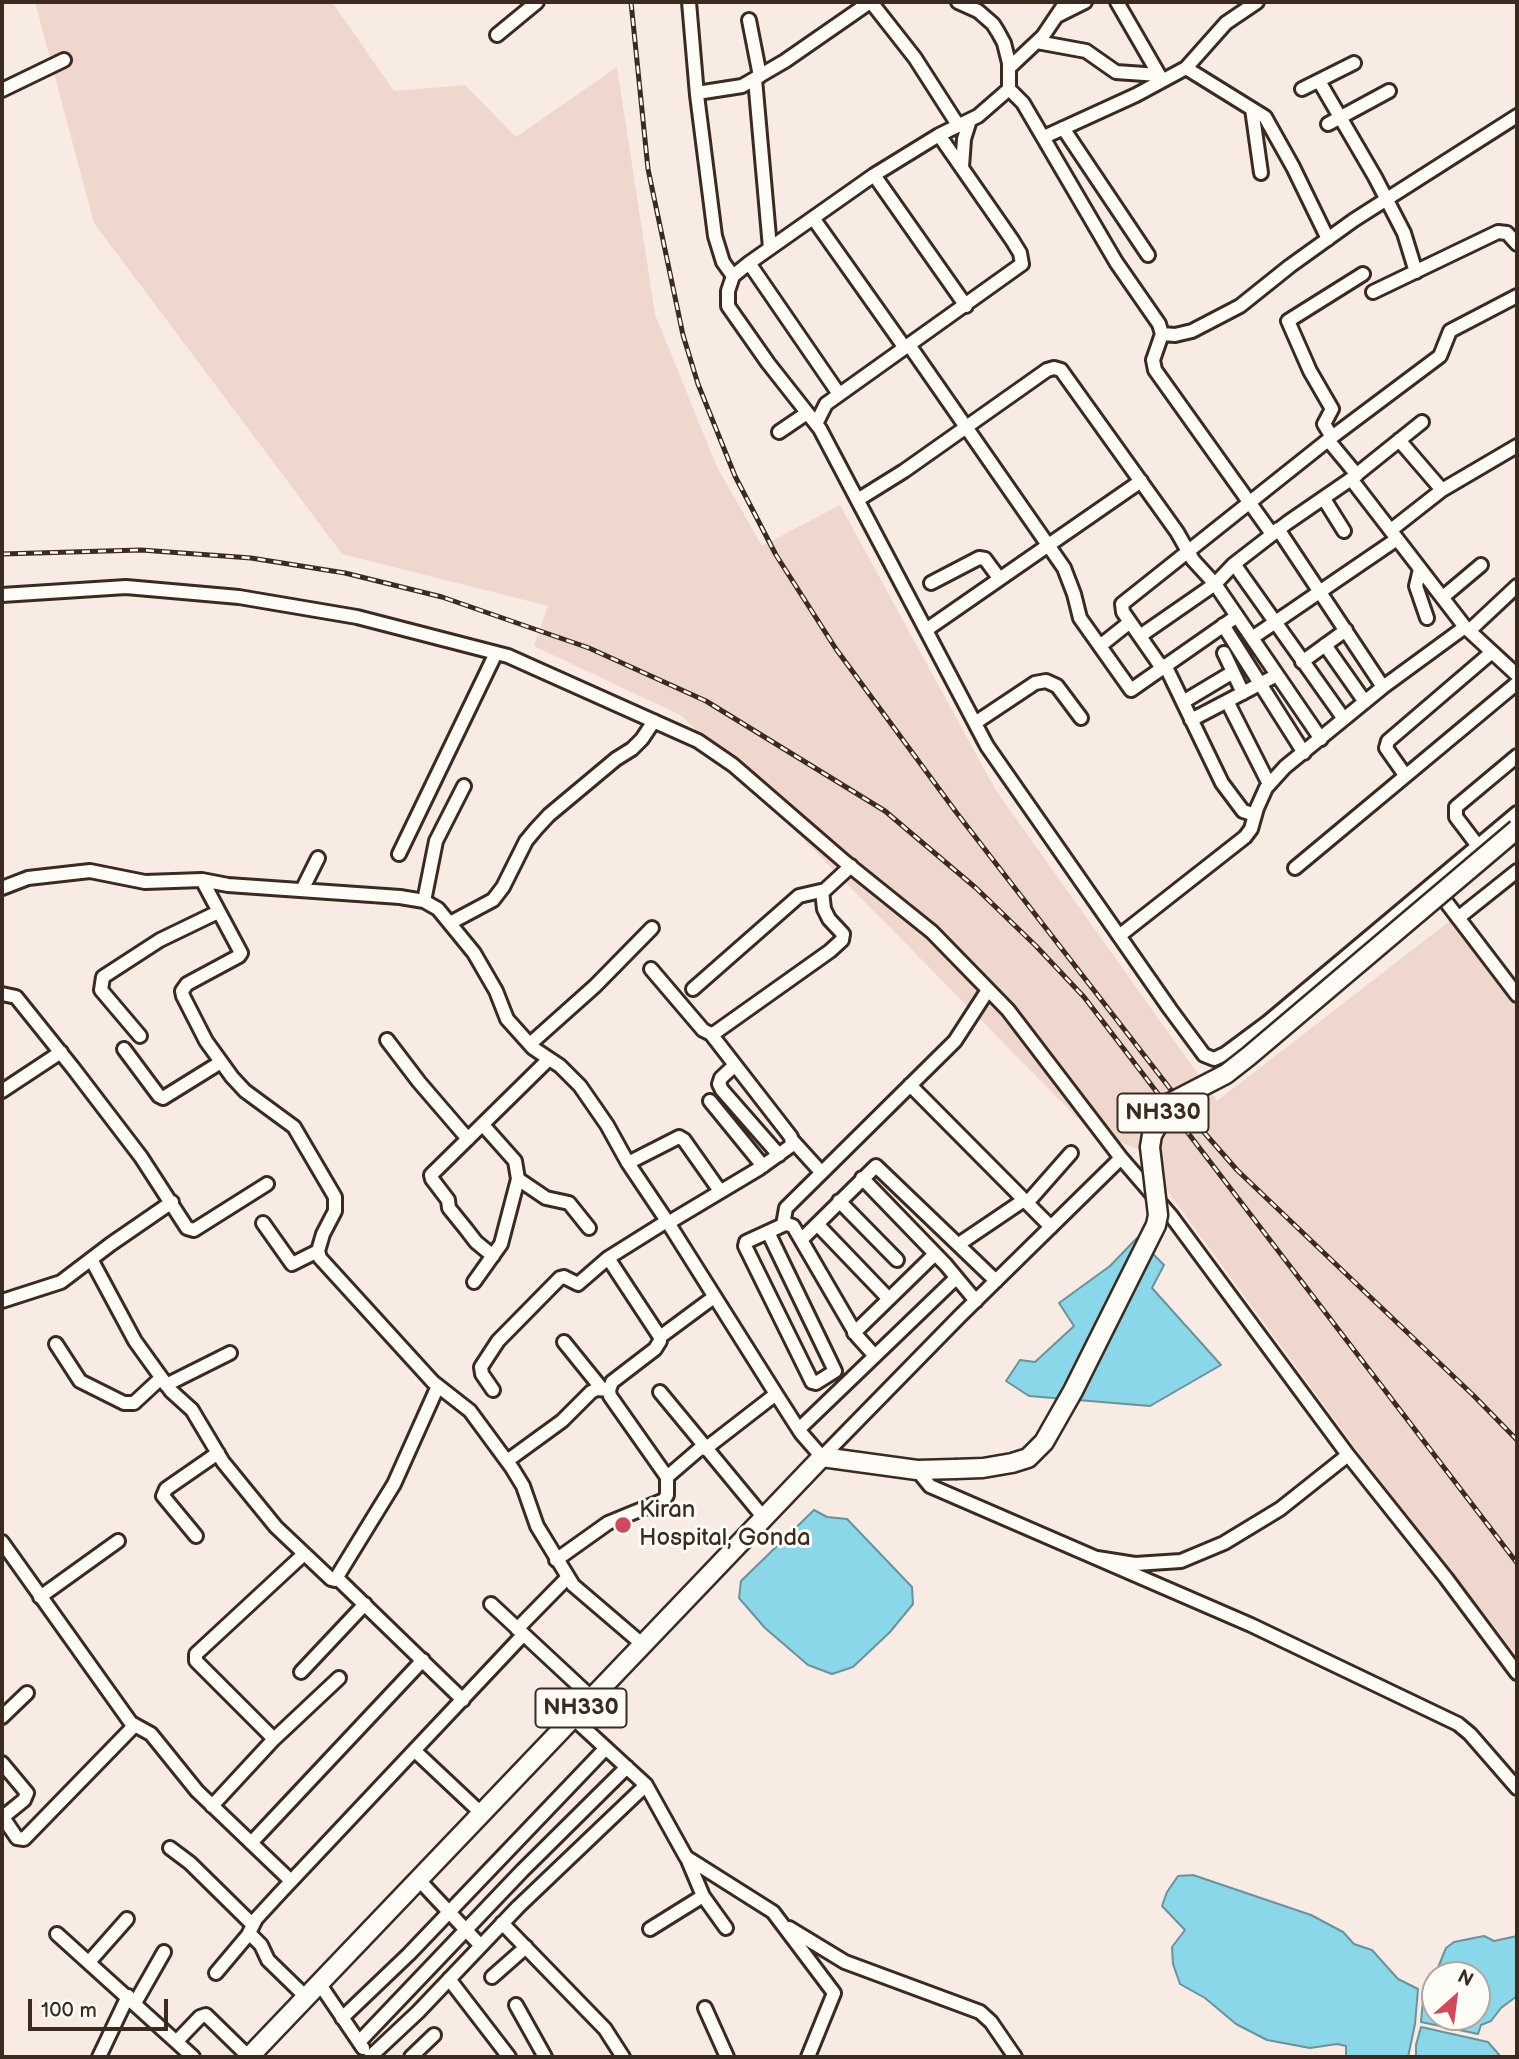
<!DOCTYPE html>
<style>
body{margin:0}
#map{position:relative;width:1519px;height:2059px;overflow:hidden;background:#f7ebe4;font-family:"Balsamiq Sans",sans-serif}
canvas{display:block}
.frame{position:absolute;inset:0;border:4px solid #3b2a1e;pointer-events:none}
.north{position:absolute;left:1421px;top:1961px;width:70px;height:70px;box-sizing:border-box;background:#fdfcf7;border:2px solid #afa8a0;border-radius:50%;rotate:28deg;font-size:19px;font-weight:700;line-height:28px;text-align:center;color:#3b2a1e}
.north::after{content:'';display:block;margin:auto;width:24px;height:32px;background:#d1495b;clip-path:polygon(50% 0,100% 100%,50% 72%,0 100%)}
.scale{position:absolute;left:28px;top:1999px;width:140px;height:32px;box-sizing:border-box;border:4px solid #3b2a1e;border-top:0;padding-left:9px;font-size:21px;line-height:24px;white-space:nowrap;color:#3b2a1e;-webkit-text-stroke:5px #fdfcf7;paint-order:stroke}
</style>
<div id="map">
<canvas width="1519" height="2059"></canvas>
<div class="frame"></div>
<div class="north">N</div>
<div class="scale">100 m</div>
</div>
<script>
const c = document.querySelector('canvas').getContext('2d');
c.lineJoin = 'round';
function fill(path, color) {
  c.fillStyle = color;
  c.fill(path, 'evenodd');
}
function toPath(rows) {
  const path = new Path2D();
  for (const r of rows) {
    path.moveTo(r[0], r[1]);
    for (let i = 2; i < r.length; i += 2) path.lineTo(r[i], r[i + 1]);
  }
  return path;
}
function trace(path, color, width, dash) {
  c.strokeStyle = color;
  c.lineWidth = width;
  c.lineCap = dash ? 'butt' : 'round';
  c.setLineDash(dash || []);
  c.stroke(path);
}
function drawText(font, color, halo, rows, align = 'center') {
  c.font = font + ' "Balsamiq Sans",sans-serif';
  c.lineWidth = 6;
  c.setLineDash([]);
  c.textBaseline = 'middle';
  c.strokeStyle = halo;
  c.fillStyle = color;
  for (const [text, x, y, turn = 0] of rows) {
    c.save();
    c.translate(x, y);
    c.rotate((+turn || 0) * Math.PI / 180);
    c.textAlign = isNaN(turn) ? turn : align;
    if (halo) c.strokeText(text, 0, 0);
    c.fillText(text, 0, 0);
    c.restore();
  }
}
const built = toPath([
 [35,2,332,2,394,91,465,85,516,137,617,67,655,314,716,465,762,546,840,505,995,789,1217,1101,1451,920,1517,1007,1517,1656,1359,1453,1136,1148,1091,1132,682,716,534,646,548,606,342,554,94,223]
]);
const water = toPath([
 [1137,1238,1164,1265,1152,1288,1221,1365,1150,1406,1029,1396,1006,1381,1020,1360,1035,1362,1074,1326,1059,1303,1110,1266,1137,1238],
 [814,1510,827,1517,847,1519,912,1587,913,1604,890,1632,853,1667,832,1674,808,1665,765,1628,739,1598,741,1581,814,1510],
 [1193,1875,1311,1915,1343,1932,1354,1944,1372,1950,1398,1979,1418,1989,1415,2024,1408,2057,1346,2057,1346,2046,1337,2044,1310,2048,1267,2040,1236,2024,1205,1998,1180,1984,1173,1964,1172,1947,1185,1930,1162,1906,1167,1892,1178,1876,1193,1875],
 [1484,1936,1494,1941,1517,1936,1517,1996,1501,2008,1491,2021,1481,2025,1478,2034,1421,2022,1424,1989,1435,1975,1435,2017,1477,2017,1477,1975,1435,1975,1446,1948,1454,1942,1484,1936],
 [1421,2027,1488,2042,1501,2057,1416,2057,1416,2045,1421,2027]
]);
const minor = toPath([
 [689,2,697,95,715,236,723,262,733,276],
 [871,2,915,58,958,125],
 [958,2,978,11,993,24,998,32,1004,43,1009,63,1009,89,978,116,939,135,874,175,749,263,733,276,728,291,728,306,768,363,820,429,987,746,1170,1009,1204,1055,1214,1059,1225,1054,1268,1022,1517,813],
 [1117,2,1162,80],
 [1057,16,1085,2],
 [749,20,760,76],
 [497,35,537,2],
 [1037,42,1086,51,1116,72,1159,75],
 [1009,68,1043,36,1066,2],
 [1186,68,1265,117,1293,167,1328,239],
 [755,79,770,248],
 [1319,81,1375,177,1404,233,1416,272],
 [1009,89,1023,103,1116,262,1159,324,1162,334,1153,360,1155,370,1272,534],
 [1302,89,1354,63],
 [2,90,64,60],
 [697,93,742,86,749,82,785,61,870,2],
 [1252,109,1261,173],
 [1328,124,1389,91],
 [1063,128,1148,255],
 [1044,137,1136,95,1186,68,1226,23,1257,2],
 [962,167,964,139,970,120],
 [874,175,966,306],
 [813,218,905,348],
 [749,263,839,394],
 [1373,292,1498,232,1507,233,1517,244],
 [1162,334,1175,335,1192,331,1240,306,1290,266,1354,220,1517,116],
 [909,345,1064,568,1074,594,1080,618,1131,690,1237,616],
 [816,424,826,404,1022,264,1020,253,1012,240,939,135],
 [779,432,807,413],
 [1332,437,1324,424,1332,409,1310,371,1288,321,1363,274],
 [1328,440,1440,356,1450,331,1517,296],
 [1399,440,1442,490],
 [1351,479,1465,627,1517,675],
 [859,499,904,471,1047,370,1054,368,1061,370,1177,532,1193,560,1215,584,1321,739],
 [1324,499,1344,531],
 [1278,529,1383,687],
 [1391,530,1442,490,1517,446],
 [1234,564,1344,719],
 [1420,569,1416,586,1427,618],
 [931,583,979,558,985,559,999,578],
 [2,595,126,587,239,597,357,617,508,656,698,741,733,765,845,862,932,932,1008,1010,1121,1158,1172,1217,1348,1455,1280,1509,1224,1543,1181,1561,1135,1564,1097,1558],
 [1443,597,1481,565],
 [1223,625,1304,753],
 [926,630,1141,481],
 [1469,631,1517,586],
 [1140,636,1215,584,1234,564,1287,523,1351,479,1422,422],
 [1252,638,1397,539],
 [1325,645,1365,702],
 [1100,646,1130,622],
 [1224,653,1243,693],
 [1302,662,1346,630],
 [1165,665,1222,783,1243,811,1255,815],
 [1162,668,1123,612,1122,604,1328,440,1357,475],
 [1227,701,1269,784],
 [1183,702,1233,672],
 [1191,720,1277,675],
 [975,723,1035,683,1046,681,1057,686,1081,718],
 [1405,775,1386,748,1388,741,1492,652],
 [1478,846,1456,817,1456,807,1517,756],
 [399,854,496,653],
 [1295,868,1517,683],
 [202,880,241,953,239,956,187,984,182,991,183,996,206,1041,232,1077,245,1091,294,1127,335,1197,335,1211,323,1234,318,1251,320,1258,433,1382,470,1411,512,1468,523,1486,537,1526,573,1585,642,1644],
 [2,888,28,878,90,871,145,882,202,880,228,885,400,897,424,901,438,909,474,953,496,991,507,1019,533,1048,560,1066,580,1086,607,1125,628,1163,667,1221,776,1394,801,1433,822,1457,960,1316,1121,1158],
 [302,890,318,858],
 [1437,890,1517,995],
 [424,901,436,841,464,786],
 [1458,918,1517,871],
 [450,923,493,900,503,887,526,841,536,829,549,815,616,759,632,749,642,739,654,721],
 [1119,936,1245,837,1251,829,1257,808,1266,788,1285,767,1383,687,1465,627],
 [651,969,703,1030,711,1034,716,1032,830,951,842,940,843,934,829,919,824,909,822,891],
 [693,989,799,896,825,890,851,866],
 [2,994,16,997,73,1068,141,1157,187,1228,194,1230,267,1184],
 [140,1036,101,990,103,977,160,940,218,912],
 [387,1040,419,1082,468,1139],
 [530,1044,595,986,652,928],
 [124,1049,159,1096,163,1098,221,1062],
 [735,1065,721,1078,719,1084,722,1090,779,1155],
 [910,1085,1051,1227],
 [2,1091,61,1052],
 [710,1101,763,1166],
 [792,1140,821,1172],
 [628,1163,679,1137,684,1140,720,1191],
 [862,1178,946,1265,976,1301],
 [518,1179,546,1198,569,1203,589,1228],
 [839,1201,897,1260],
 [1027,1203,1071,1153],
 [263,1223,292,1264,318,1251],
 [668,1223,760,1168,792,1145,791,1137,711,1034],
 [817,1224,889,1299],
 [783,1225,786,1208,955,1041,988,990],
 [768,1232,835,1371,816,1383,812,1382,745,1246,746,1242,783,1225,787,1224,793,1226,857,1336,875,1356],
 [801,1240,876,1166,996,1281],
 [959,1244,1024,1200],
 [493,1256,476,1242,466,1229,449,1208,448,1200,432,1179,431,1175,549,1059],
 [608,1258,660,1337,660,1341,655,1349,612,1382,609,1390,610,1396,667,1477],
 [91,1259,135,1341,171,1391,192,1410,223,1462,276,1527,331,1579,335,1580,394,1484,438,1386],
 [474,1282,501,1244,518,1179,515,1161,483,1125],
 [2,1301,61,1282,111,1244,172,1202],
 [854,1333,935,1254],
 [660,1337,714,1297],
 [564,1342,602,1389],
 [56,1344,80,1381,124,1403,134,1403,161,1378],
 [166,1385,230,1353],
 [493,1390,482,1374,481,1367,498,1341,560,1278,564,1277,578,1284,608,1258,667,1221],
 [660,1392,764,1518],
 [799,1429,956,1278],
 [705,1449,776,1394],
 [1348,1455,1446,1578,1517,1673],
 [507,1461,562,1421,591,1392,597,1389,609,1390],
 [917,1470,930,1486,1251,1625,1458,1724,1470,1734,1517,1788],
 [196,1536,163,1496,166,1489,218,1453],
 [2,1542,131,1723,151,1734,197,1791,291,1881],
 [556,1560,608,1523,664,1500,667,1495,667,1477,703,1446],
 [336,1577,463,1700],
 [40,1597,118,1541],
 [491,1604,591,1697],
 [517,1629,568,1577],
 [301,1672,365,1604],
 [2,1717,27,1693],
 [572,1717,646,1785,686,1857,773,1912,834,1993,808,2057],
 [274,1739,196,1661,196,1654,304,1554],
 [415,1751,481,1813],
 [2,1763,27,1793,24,1800,3,1817],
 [212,1806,274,1739,339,1678],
 [2,1816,17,1838,24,1839,134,1726],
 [251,1843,423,1660],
 [170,1848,190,1863,253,1925],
 [687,1858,703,1896,726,1928],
 [418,1879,481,1946],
 [502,1923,605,2029,623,2057],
 [789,1928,845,1962,980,2012,991,2022,1015,2057],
 [650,1929,703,1896],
 [249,1933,261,1945,268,1960,306,1997],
 [57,1934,193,2057],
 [89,1962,127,1919],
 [216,1973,248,1935,256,1919,279,1894,523,1635],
 [492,1977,526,1947],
 [449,1979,509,2057],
 [319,1983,363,2048],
 [135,2003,164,1952],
 [516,2005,545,2057],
 [705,2008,727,2057],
 [342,2018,409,1954,606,1748],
 [177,2041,200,2017,206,2015,249,2057],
 [359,2042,522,1871,627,1767],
 [99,2057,128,1996],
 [370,2057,418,2012,518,1907,646,1785],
 [411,2057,434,2035]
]);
const highway = toPath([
 [249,2057,822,1457,917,1470,955,1469]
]);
const rail = toPath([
 [631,2,648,169,683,335,698,384,735,476,776,555,836,649,956,812,1202,1130,1237,1170,1474,1396,1517,1440],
 [2,554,141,550,251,558,345,573,442,597,589,648,706,701,885,811,976,888,1036,946,1084,997,1517,1563]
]);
const highwayBridge = toPath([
 [955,1469,983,1468,1012,1463,1028,1458,1044,1442,1073,1391,1156,1225,1158,1215,1150,1147,1152,1135,1170,1103,1226,1074,1249,1056,1517,829]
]);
const markers = [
 [623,1525,9,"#d1495b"]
];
const shields = [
 [1163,1113,91],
 [581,1708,91]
];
const shieldNames = [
 ["NH330",1163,1113],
 ["NH330",581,1708]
];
const poiNames = [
 ["Kiran",639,1511],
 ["Hospital, Gonda",639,1539]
];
fill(built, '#f0d7ce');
fill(water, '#8ad7ea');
trace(water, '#6a9298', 2);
trace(minor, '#3b2a1e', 18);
trace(highway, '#3b2a1e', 23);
trace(minor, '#fdfcf7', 12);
trace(highway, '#fdfcf7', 18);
trace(rail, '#3b2a1e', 5);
trace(rail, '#fdfcf7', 2.5, [8]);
trace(highwayBridge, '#3b2a1e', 23, []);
trace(highwayBridge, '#fdfcf7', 18);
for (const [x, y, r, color] of markers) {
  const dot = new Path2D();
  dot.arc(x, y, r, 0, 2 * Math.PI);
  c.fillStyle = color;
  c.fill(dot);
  trace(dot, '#fdfcf7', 2.5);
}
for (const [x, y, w] of shields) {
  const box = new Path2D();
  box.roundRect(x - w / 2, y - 19.5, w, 39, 5);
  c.fillStyle = '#fdfcf7';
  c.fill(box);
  trace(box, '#3b2a1e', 2);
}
drawText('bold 23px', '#3b2a1e', null, shieldNames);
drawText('24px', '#3b2a1e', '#fdfcf7', poiNames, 'left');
</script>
